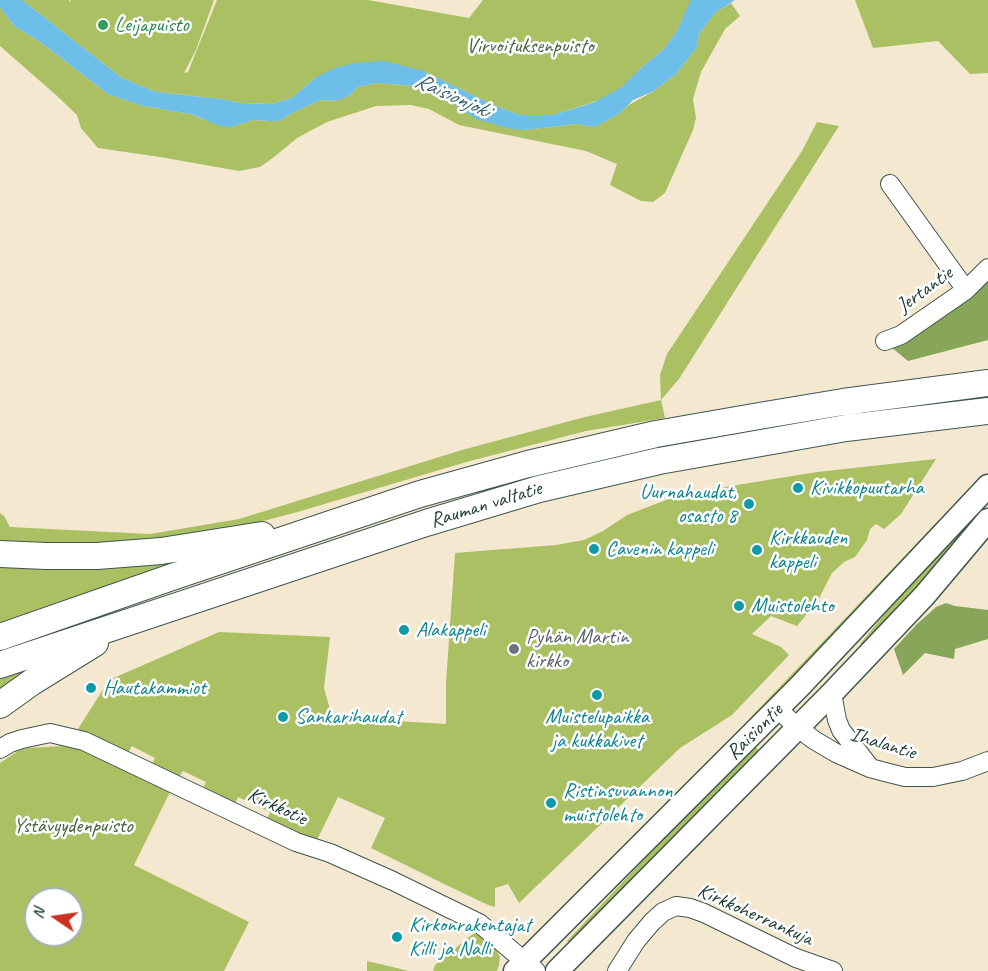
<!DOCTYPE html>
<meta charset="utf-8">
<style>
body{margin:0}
#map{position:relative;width:988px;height:971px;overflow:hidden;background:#f4e8d0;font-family:Caveat,sans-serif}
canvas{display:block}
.north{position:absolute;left:24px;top:887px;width:60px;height:60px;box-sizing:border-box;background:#fff;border:2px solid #a5b1ae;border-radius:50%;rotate:283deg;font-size:16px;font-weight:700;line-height:24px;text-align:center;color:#1f3d34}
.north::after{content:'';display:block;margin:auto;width:21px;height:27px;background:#c8321e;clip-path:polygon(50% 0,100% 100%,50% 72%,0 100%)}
</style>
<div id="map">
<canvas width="988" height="971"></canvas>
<div class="north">N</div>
</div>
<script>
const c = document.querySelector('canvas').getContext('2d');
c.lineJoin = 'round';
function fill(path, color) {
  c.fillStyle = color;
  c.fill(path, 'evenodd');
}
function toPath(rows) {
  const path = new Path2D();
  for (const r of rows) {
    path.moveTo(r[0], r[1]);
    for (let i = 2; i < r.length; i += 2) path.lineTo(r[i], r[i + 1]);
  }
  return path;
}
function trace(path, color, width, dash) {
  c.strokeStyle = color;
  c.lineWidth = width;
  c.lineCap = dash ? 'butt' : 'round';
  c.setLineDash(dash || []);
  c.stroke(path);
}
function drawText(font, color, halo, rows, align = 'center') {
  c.font = font + ' Caveat,sans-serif';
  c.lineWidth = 5;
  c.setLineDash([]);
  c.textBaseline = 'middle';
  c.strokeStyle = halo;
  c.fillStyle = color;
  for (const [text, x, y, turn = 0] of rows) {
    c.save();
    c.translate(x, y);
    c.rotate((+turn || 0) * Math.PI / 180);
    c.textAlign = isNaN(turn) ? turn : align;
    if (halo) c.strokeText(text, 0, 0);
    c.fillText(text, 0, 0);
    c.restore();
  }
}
const green = toPath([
 [22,0,69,0,70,2,71,0,214,0,196,50,184,73,188,72,217,0,368,0,469,18,483,0,692,0,677,31,664,49,640,69,625,92,553,115,520,115,498,107,423,71,315,78,292,98,272,104,241,103,221,99,156,92,122,78],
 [855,0,988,0,988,73,970,74,938,41,873,48],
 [731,3,740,16,725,29,701,72,693,99,696,118,693,130,665,193,653,202,641,201,610,185,617,164,586,151,459,125,429,109,411,105,376,106,327,122,297,138,274,157,260,167,239,171,160,157,98,148,81,128,77,115,56,95,0,46,0,7,14,26,39,41,108,94,143,106,191,114,202,119,231,127,253,120,270,121,280,121,292,113,321,100,337,101,350,95,358,87,377,83,413,86,524,130,577,124,595,127,619,114,627,106,654,91,677,73,697,47,699,34,716,12],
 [817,122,839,126,679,379,661,400,665,418,586,431,470,461,294,513,233,529,146,544,0,543,0,513,4,516,10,527,150,534,239,519,462,450,585,417,661,400,660,375,667,354,802,151],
 [936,459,901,514,884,529,876,524,870,529,867,540,855,557,844,562,832,573,817,602,797,626,771,616,752,634,781,647,789,655,732,715,680,748,519,903,508,884,495,888,495,907,488,905,436,880,371,848,385,818,338,797,316,842,267,819,270,812,238,797,235,804,203,788,206,782,183,771,179,777,152,764,155,758,132,746,128,753,78,729,109,680,219,632,330,637,324,688,332,717,446,724,446,683,455,553,556,545,584,540,603,531,627,515,682,494,817,472],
 [939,520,940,522,753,721,750,718],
 [956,536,958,539,864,648,860,644,902,593],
 [223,547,86,593,0,624,0,561],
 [64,655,0,699,0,679],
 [753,744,760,752,570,944,567,941],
 [63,746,78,749,170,792,134,865,249,922,224,971,0,971,0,763,18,751,28,748],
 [36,899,72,899,72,935,36,935],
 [474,933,493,943,500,957,499,965,497,971,433,971,435,965],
 [367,961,409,971,367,971]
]);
const forest = toPath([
 [988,276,988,340,908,361,890,346],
 [946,603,955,606,988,610,988,639,955,649,954,659,925,653,903,675,894,649,916,625,936,607]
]);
const water = toPath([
 [0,0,22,0,122,78,156,92,221,99,241,103,272,104,292,98,315,78,335,68,354,63,384,61,423,71,498,107,520,115,553,115,595,102,622,87,640,69,664,49,677,31,691,0,735,0,716,12,699,34,697,47,677,73,654,91,633,100,619,114,595,127,577,124,524,130,512,129,476,119,445,98,413,86,377,83,358,87,350,95,337,101,321,100,292,113,280,121,270,121,253,120,231,127,220,126,191,114,143,106,108,94,39,41,14,26,0,7]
]);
const minor = toPath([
 [890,184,966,290],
 [885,341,901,335,966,290,988,268],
 [832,693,837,720,841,730,869,766],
 [778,709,798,728,814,740,836,753,870,768,885,772,905,777,933,777,962,771,988,761],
 [0,749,10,743,22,739,50,733,84,741,296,842,330,853,393,881,479,923,536,971],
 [617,971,636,941,652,922,663,912,676,906,690,908,704,913,796,958,833,971]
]);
const major = toPath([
 [515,971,799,687,988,486],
 [557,971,832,693,925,595,988,520]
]);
const highway = toPath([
 [0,554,46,556,97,556,161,551,262,535],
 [0,637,172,577,420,494,528,464,656,434,765,415,843,402,988,383],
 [0,665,426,523,539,489,659,461,846,428,988,411],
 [0,705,32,682,95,643]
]);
const markers = [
 [103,25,6,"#2e9e5b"],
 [798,488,6,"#0f9aa8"],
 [749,504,6,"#0f9aa8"],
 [594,549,6,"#0f9aa8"],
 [757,550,6,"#0f9aa8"],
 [739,606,6,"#0f9aa8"],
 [404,630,6,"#0f9aa8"],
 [514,649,6,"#6b7280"],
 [91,688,6,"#0f9aa8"],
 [597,695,6,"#0f9aa8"],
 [283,717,6,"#0f9aa8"],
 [551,803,6,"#0f9aa8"],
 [397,937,6,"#0f9aa8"]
];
const leisureNames = [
 ["Leijapuisto",115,25]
];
const parkNames = [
 ["Virvoituksenpuisto",530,46],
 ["Ystävyydenpuisto",73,826]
];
const streetNames = [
 ["Jertantie",925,290,-36],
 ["Rauman valtatie",486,505,-17],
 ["Raisiontie",755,732,-45],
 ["Ihalantie",883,744,17],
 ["Kirkkotie",277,807,25],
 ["Kirkkoherrankuja",755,915,24]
];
const cultureNames = [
 ["Kivikkopuutarha",810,488],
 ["Uurnahaudat,",737,492,"right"],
 ["osasto 8",737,516,"right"],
 ["Kirkkauden",769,538],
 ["kappeli",769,562],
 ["Cavenin kappeli",606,549],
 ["Muistolehto",751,606],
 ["Alakappeli",416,630],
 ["Hautakammiot",103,688],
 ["Sankarihaudat",295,717],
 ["Muistelupaikka",597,717,"center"],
 ["ja kukkakivet",597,741,"center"],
 ["Ristinsuvannon",563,791],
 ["muistolehto",563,815],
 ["Kirkonrakentajat",409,925],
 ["Killi ja Nalli",409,949]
];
const worshipNames = [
 ["Pyhän Martin",526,637],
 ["kirkko",526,661]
];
const waterNames = [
 ["Raisionjoki",452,96,24]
];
fill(green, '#abbf63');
fill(forest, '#88a659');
fill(water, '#6dbee8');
trace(minor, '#3f574b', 20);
trace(major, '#3f574b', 25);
trace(highway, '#3f574b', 28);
trace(minor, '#fff', 18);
trace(major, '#fff', 22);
trace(highway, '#fff', 26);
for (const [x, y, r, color] of markers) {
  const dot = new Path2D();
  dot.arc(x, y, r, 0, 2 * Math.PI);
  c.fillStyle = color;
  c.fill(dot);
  trace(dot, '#fff', 2);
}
drawText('21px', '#27864d', '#fff', leisureNames, 'left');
drawText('21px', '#496442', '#fff', parkNames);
drawText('21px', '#1f3d34', '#fff', streetNames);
drawText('21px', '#0d838f', '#fff', cultureNames, 'left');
drawText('21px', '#5b616d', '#fff', worshipNames, 'left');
drawText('italic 22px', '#36646a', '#fff', waterNames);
</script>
